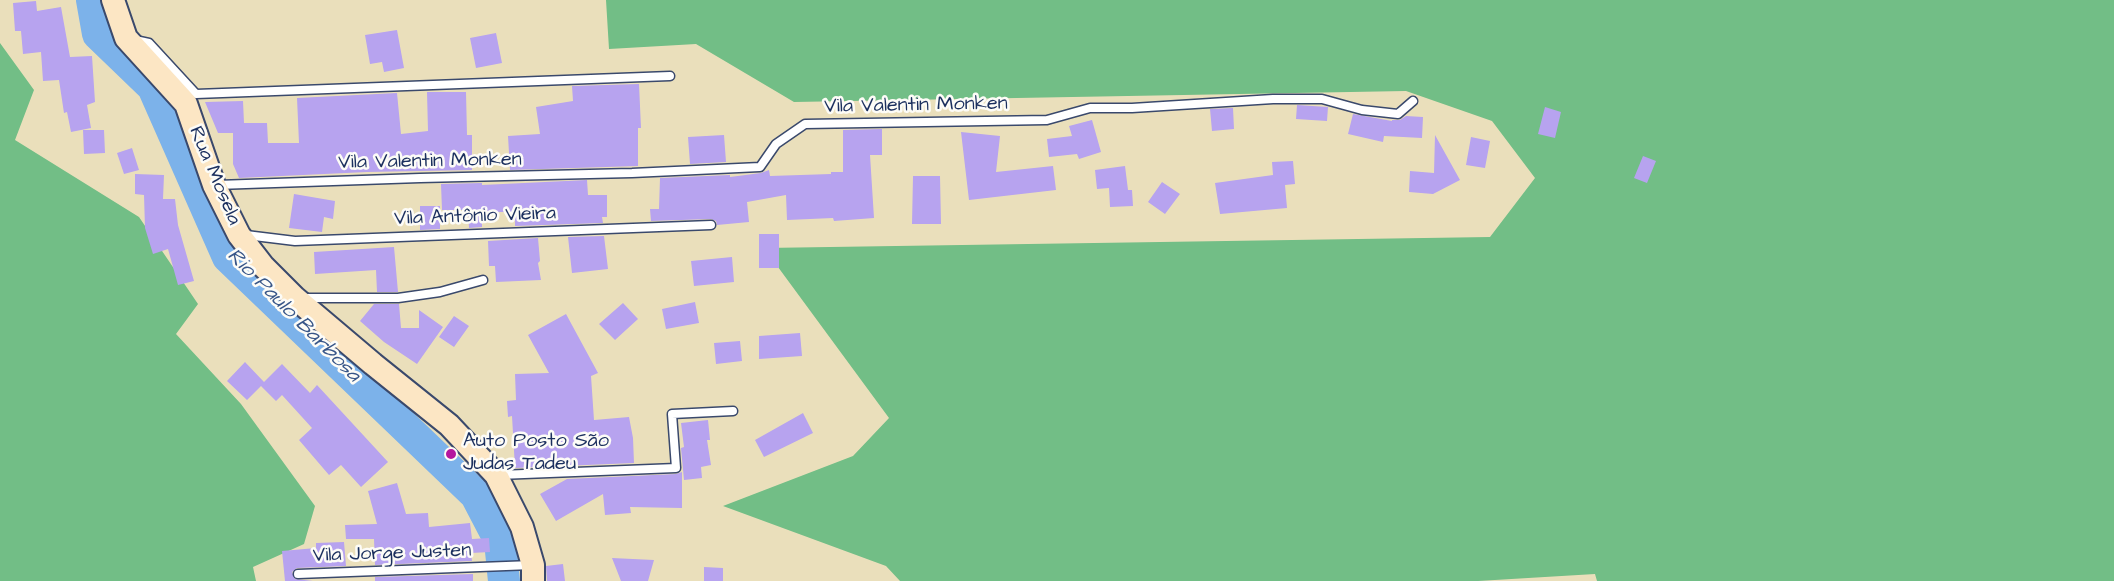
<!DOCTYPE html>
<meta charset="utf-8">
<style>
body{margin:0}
canvas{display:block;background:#eadfbb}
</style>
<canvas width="2114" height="581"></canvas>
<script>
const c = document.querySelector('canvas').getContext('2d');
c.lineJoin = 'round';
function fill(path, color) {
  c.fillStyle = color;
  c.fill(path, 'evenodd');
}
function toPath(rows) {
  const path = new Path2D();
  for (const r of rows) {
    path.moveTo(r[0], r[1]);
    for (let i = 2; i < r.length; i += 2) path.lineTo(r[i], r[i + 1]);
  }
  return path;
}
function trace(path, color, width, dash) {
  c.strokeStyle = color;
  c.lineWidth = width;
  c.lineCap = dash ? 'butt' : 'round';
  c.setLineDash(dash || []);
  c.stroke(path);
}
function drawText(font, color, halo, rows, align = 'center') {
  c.font = font + ' "Architects Daughter",sans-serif';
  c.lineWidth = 5;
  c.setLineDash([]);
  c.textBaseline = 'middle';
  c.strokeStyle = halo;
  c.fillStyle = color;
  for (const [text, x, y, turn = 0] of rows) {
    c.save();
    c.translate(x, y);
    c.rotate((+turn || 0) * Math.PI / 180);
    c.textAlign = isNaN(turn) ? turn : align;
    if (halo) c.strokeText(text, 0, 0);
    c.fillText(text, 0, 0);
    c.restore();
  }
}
const forest = toPath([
 [606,0,2114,0,2114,581,1597,581,1595,574,1478,581,900,581,886,566,723,506,853,456,889,418,764,248,1490,237,1535,178,1492,121,1406,91,794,102,696,44,609,49],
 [0,43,34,90,15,140,139,217,198,304,176,334,241,404,315,506,304,544,253,567,256,581,0,581]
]);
const river = toPath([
 [92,0,98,34,153,87,228,257,476,495,500,541,504,581]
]);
const building = toPath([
 [36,1,37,11,61,7,70,57,92,56,95,102,87,105,91,128,71,132,67,112,64,113,59,80,43,81,41,52,23,54,21,31,15,31,13,3],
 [397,30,404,68,384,72,382,62,370,64,365,35],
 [496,33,502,63,476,68,470,38],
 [639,84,641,128,638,128,638,166,510,170,508,136,540,134,536,107,573,101,572,86],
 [427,92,466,92,467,135,472,135,472,170,367,172,239,178,233,164,233,133,218,133,205,102,243,101,244,123,267,123,268,143,299,143,297,98,397,93,401,134,428,131],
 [1297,105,1328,107,1327,121,1296,119],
 [1545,107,1561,112,1555,138,1538,134],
 [1233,108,1234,129,1212,131,1210,109],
 [1353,114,1392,121,1392,120,1400,120,1406,116,1423,117,1422,138,1384,136,1383,142,1348,134],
 [1092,120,1101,152,1079,159,1077,154,1049,157,1047,139,1072,136,1069,126],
 [882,129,882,155,870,155,874,218,834,221,833,218,787,220,786,195,747,202,749,222,717,225,716,221,711,219,651,221,650,209,659,209,660,178,730,175,730,177,761,173,769,170,770,176,831,174,831,172,843,172,843,130],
 [83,130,104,130,105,153,84,154],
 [961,132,1000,136,996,172,1053,166,1056,190,969,200],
 [724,135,726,162,690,164,688,137],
 [1435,135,1460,180,1433,194,1409,192,1410,171,1434,173],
 [1471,137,1490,141,1485,168,1466,165],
 [132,148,139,170,124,174,117,153],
 [1643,156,1656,161,1647,183,1634,178],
 [1293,161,1295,184,1285,185,1287,208,1220,214,1215,183,1273,175,1272,162],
 [1125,166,1128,190,1132,190,1133,206,1110,207,1109,188,1097,189,1095,170],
 [135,174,164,175,163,199,175,199,178,225,194,281,178,285,168,249,153,254,145,228,144,195,135,194],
 [913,176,940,176,941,224,912,224],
 [587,180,588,195,607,195,607,217,602,217,603,223,515,226,515,212,482,212,482,227,469,228,468,210,442,210,441,184,482,183,482,185],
 [1162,182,1180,194,1165,214,1148,202],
 [294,194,335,201,333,219,324,217,322,232,289,228],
 [420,206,440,206,440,229,420,230],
 [759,234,779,234,779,268,759,268],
 [604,236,608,269,572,273,568,237],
 [538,238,540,261,538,263,541,280,496,282,495,266,489,266,488,241],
 [394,247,398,292,377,292,376,270,315,274,314,252],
 [732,257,734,282,694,286,691,261],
 [695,302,699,323,666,329,662,309],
 [623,303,638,319,615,340,599,324],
 [374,304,399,304,401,328,419,328,419,310,443,327,417,364,384,342,360,321],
 [566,314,598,373,591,376,594,420,629,417,633,438,634,463,515,468,512,416,508,417,507,401,516,400,515,374,549,373,528,335],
 [454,316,469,326,454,347,439,337],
 [800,333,802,356,759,359,759,336],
 [740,341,742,361,716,364,714,343],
 [245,362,264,382,282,364,310,393,317,385,388,462,361,487,341,465,329,475,299,440,312,428,282,395,276,401,261,386,247,400,227,381],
 [803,413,813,433,764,457,755,440],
 [708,420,710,440,707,440,711,465,701,467,702,478,684,480,681,448,684,447,681,423],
 [682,472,682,508,630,507,631,513,605,515,603,494,556,521,540,494,567,479,676,474],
 [397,483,406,514,428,513,429,527,470,523,472,539,489,538,490,552,471,553,472,561,375,565,374,539,346,539,345,525,377,524,368,491],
 [344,542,346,566,297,568,292,572,295,579,313,581,285,581,282,551,316,548,316,543],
 [612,558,654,560,648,581,621,581],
 [563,564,565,581,547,581,546,566],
 [704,567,723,568,723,581,704,581],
 [473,574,473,581,375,581,375,577]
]);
const lane = toPath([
 [135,40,149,43,196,94,670,76],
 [217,185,420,178,632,173,760,167,776,144,805,124,1047,120,1090,108,1132,108,1273,99,1322,99,1362,110,1398,114,1413,101],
 [246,235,295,241,711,225],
 [301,298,398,298,440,292,483,280],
 [499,475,676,468,672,414,733,411],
 [298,574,532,565]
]);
const secondary = toPath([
 [113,0,126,38,186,104,214,185,239,235,263,266,295,298,373,364,449,425,496,475,522,527,533,565,533,581]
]);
const markers = [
 [451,454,6,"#b5179e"]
];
const streetNames = [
 ["Vila Valentin Monken",916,106,-1],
 ["Vila Valentin Monken",430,162,-1],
 ["Rua Mosela",214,176,67],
 ["Vila Antônio Vieira",475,217,-2],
 ["Vila Jorge Justen",392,554,-2]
];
const poiNames = [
 ["Auto Posto São",463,442],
 ["Judas Tadeu",463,465]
];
const waterNames = [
 ["Rio Paulo Barbosa",293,316,45]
];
fill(forest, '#72be86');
trace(river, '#7cb2ea', 32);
fill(building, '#b7a3ef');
trace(lane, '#3a496c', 11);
trace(secondary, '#3a496c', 26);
trace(lane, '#fff', 8);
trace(secondary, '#fce6c4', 22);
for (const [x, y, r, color] of markers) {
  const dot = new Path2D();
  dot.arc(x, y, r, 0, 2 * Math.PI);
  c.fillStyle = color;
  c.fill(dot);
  trace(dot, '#fdfcf7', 2);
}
drawText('20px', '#1b2f5e', '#fdfcf7', streetNames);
drawText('20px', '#1b2f5e', '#fdfcf7', poiNames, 'left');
drawText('italic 21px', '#385688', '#fdfcf7', waterNames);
</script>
